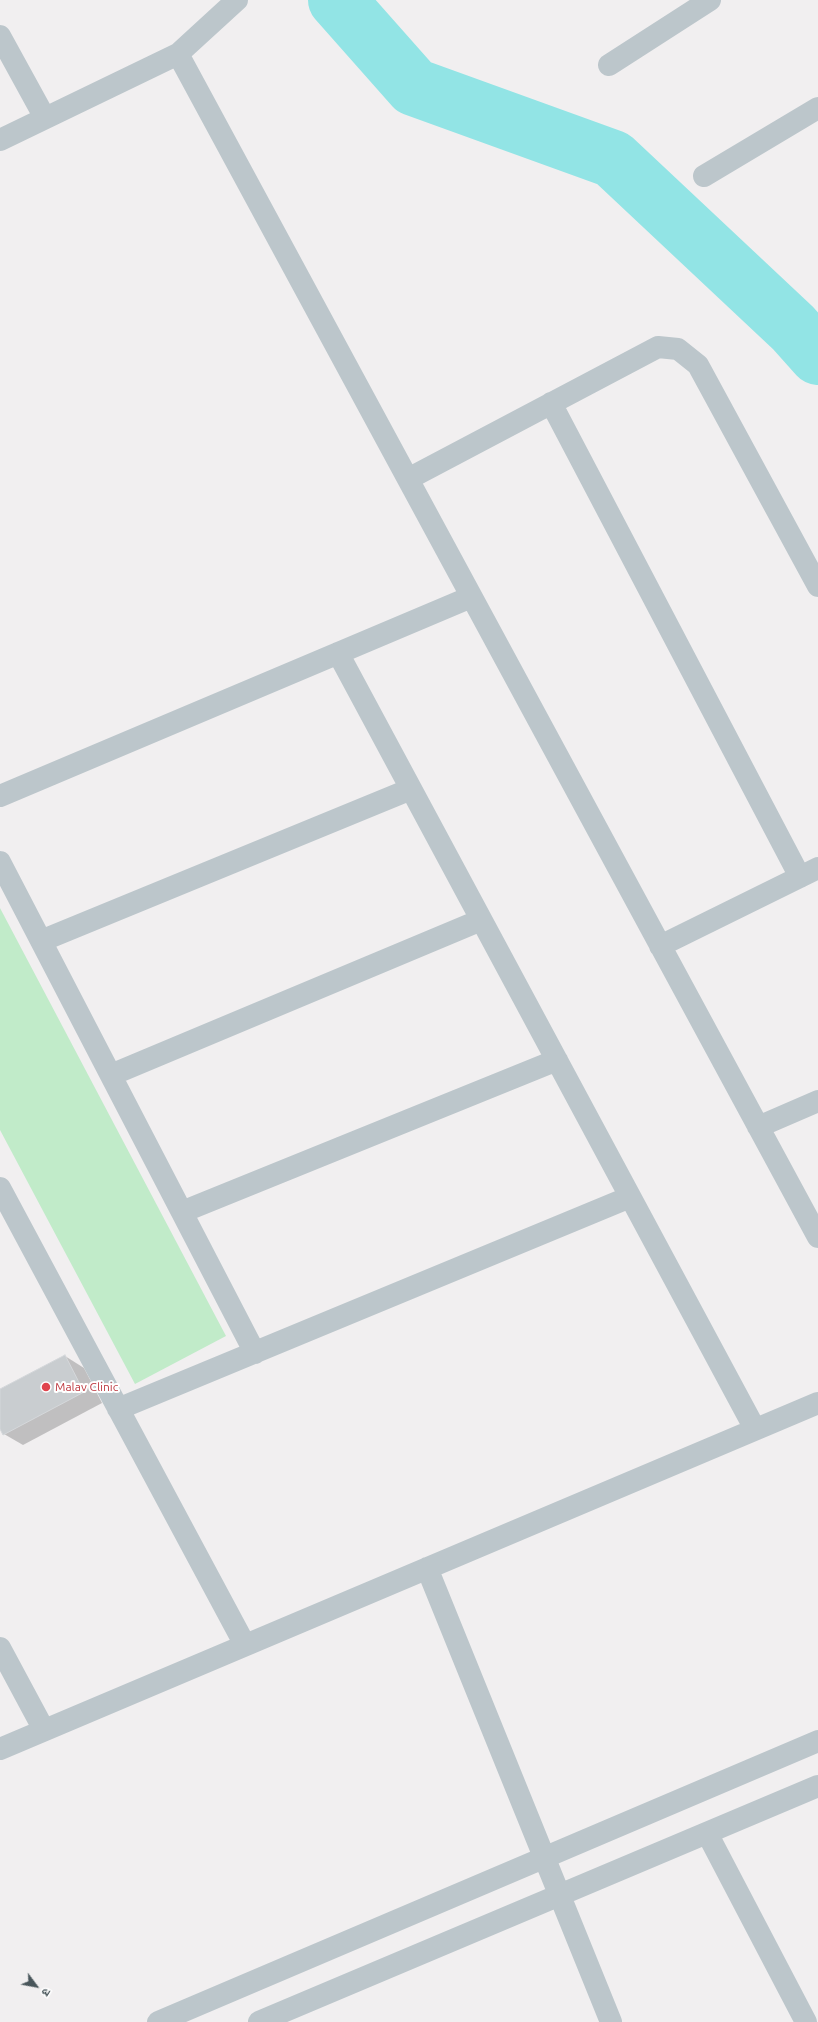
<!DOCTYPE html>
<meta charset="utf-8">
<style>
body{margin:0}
#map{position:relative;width:818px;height:2022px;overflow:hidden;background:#f1eff0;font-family:Ubuntu,"Noto Sans Devanagari",sans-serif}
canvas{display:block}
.north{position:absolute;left:16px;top:1966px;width:40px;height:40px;-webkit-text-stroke:3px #fff;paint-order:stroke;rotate:122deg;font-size:11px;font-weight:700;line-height:16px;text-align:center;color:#49565b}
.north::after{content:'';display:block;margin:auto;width:14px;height:18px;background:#49565b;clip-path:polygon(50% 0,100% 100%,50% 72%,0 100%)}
</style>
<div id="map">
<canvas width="818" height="2022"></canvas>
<div class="north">उ</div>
</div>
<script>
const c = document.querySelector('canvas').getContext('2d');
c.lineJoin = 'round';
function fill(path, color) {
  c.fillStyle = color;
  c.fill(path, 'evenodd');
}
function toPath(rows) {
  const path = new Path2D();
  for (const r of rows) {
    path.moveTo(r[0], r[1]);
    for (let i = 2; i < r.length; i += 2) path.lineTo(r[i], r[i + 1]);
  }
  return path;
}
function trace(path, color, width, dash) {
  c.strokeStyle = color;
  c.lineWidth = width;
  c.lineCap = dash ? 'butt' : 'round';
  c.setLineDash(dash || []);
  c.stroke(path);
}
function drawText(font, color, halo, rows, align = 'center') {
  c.font = font + ' Ubuntu,sans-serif';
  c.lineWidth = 4;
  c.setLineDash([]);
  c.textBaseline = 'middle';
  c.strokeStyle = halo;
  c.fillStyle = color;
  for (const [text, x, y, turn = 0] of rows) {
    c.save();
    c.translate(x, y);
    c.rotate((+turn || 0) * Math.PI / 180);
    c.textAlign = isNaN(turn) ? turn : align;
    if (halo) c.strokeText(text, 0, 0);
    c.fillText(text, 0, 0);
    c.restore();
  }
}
const green = toPath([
 [0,908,226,1336,135,1384,0,1130]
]);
const shadow = toPath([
 [65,1356,84,1368,102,1403,23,1445,4,1434,0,1427,0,1390]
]);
const river = toPath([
 [337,0,414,87,613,159,793,328,818,356]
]);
const building = toPath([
 [65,1355,84,1392,3,1435,0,1429,0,1389,65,1355]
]);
const minor = toPath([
 [0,36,45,118],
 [178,54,818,1237],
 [609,65,710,0],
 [0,140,178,54,237,0],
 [704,176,818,108],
 [551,403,800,877],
 [408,479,658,347,678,349,698,365,818,586],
 [338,653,755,1429],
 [0,796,471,597],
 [0,862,255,1353],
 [41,941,411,789],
 [660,946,818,868],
 [111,1075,481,920],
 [758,1127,818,1101],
 [0,1188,245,1645],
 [182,1212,557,1060],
 [118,1409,630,1197],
 [427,1568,611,2022],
 [0,1648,44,1730],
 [0,1749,818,1403],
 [707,1833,806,2022],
 [158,2022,818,1741],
 [259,2022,818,1786]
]);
const markers = [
 [46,1387,5,"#e0444e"]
];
const healthNames = [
 ["Malav Clinic",55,1387]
];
fill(green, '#c1ebc9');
fill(shadow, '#0003');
trace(river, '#92e4e5', 58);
fill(building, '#c9cdd0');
trace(building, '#d4d7da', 1);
trace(minor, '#bcc6cb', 22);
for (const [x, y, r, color] of markers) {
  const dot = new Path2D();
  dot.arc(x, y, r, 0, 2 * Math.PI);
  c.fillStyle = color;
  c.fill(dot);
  trace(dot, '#fff', 1.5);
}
drawText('12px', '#be3a42', '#fff', healthNames, 'left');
</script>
